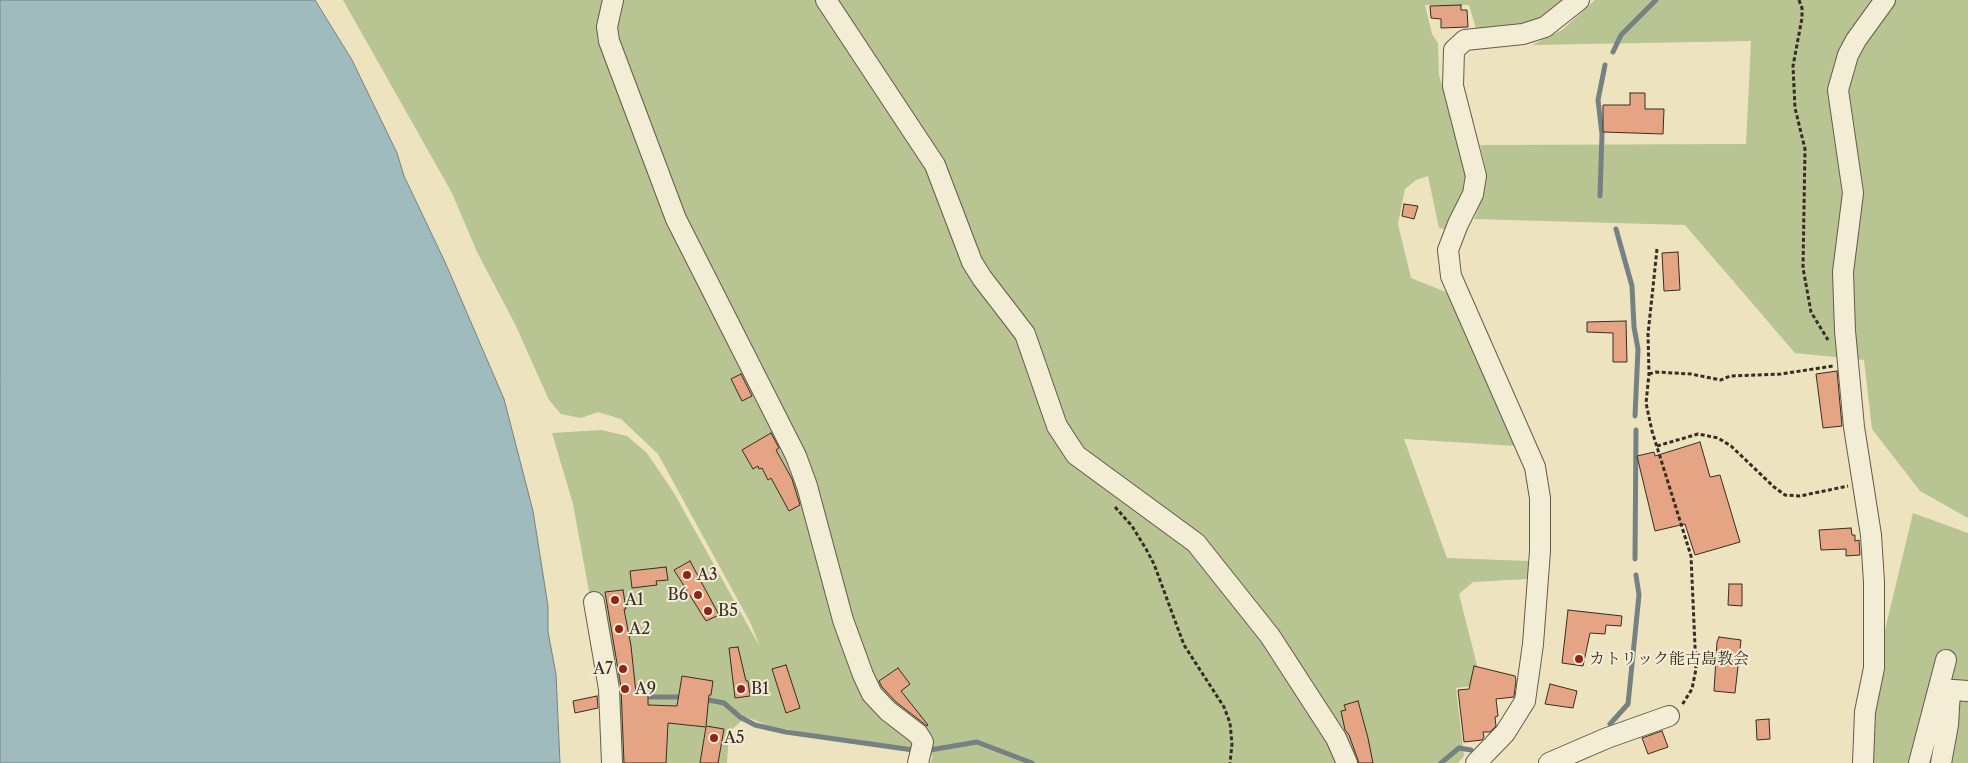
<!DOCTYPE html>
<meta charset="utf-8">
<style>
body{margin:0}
canvas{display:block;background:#ede3bf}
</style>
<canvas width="1968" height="763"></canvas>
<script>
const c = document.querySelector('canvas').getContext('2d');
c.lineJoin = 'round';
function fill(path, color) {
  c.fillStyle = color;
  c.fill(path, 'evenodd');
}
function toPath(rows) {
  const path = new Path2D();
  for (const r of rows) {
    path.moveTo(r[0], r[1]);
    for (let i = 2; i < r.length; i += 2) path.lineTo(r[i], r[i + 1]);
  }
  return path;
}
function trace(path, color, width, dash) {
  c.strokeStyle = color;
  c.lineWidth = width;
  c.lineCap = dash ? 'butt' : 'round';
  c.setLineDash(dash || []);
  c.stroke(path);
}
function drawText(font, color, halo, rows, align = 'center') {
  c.font = font + ' "Libre Caslon Text","Noto Serif JP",serif';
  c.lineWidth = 4;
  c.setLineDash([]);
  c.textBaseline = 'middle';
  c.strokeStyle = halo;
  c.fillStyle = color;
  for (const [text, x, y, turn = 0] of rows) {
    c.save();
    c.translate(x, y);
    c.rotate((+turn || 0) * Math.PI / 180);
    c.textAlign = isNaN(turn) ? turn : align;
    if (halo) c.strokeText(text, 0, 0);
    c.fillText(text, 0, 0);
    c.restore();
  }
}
const green = toPath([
 [343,0,1569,0,1542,24,1478,35,1469,5,1425,5,1432,34,1438,43,1439,75,1466,176,1464,194,1450,230,1439,228,1428,176,1416,180,1405,189,1398,224,1411,278,1446,292,1516,446,1404,439,1447,558,1530,561,1527,579,1473,582,1459,594,1482,685,1456,688,1464,756,1458,763,930,763,933,756,770,726,746,717,729,732,727,763,609,763,604,674,573,504,552,433,602,430,627,436,647,453,674,493,760,647,751,624,658,454,621,419,598,412,581,418,561,414,549,400,515,324,477,252,452,193],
 [1595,0,1968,0,1968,518,1920,491,1872,429,1864,360,1795,353,1685,225,1474,219,1483,196,1486,170,1480,145,1746,144,1751,41,1532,45,1562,30],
 [1913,513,1968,533,1968,763,1871,763,1879,655]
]);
const water = toPath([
 [0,0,315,0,352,60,397,153,404,176,445,262,504,399,533,511,548,606,548,632,556,674,560,763,0,763,0,0]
]);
const stream = toPath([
 [1613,52,1621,35,1656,0],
 [1600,196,1602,134,1598,100,1605,65],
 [1616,229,1632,286,1634,327,1638,349,1635,416],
 [1635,559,1636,430],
 [643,697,685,697],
 [703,699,724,703,740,717,755,725,786,732,913,750],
 [1610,724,1628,704,1639,595,1636,575],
 [930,750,977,742,1032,763],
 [1441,763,1459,748,1471,750]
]);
const building = toPath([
 [1461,5,1461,10,1467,10,1468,27,1441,28,1441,19,1431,18,1430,6,1461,5],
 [1630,93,1645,93,1645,109,1664,109,1663,134,1603,132,1603,105,1630,105,1630,93],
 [1404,204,1418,206,1414,219,1402,216,1404,204],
 [1678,252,1680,290,1664,291,1662,253,1678,252],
 [1626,321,1627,362,1613,362,1613,333,1587,332,1587,322,1626,321],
 [1837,371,1842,426,1823,428,1816,374,1837,371],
 [741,374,752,396,742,401,731,379,741,374],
 [771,433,779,448,776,450,792,479,800,505,789,511,771,478,768,480,762,468,759,469,758,466,753,469,742,450,771,433],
 [1700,442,1710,477,1720,475,1740,542,1695,555,1685,524,1655,531,1637,456,1654,452,1655,456,1700,442],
 [1851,528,1852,535,1855,535,1855,541,1859,540,1860,555,1846,556,1846,549,1821,550,1819,530,1851,528],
 [690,561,719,615,706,621,674,570,690,561],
 [666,567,668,580,656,581,657,585,632,588,630,571,666,567],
 [1729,584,1742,584,1742,606,1728,605,1729,584],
 [623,590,626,609,624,609,631,646,636,693,648,693,648,705,677,706,682,676,713,681,711,695,709,695,706,726,724,729,718,763,700,763,706,727,668,723,666,763,624,763,621,687,605,592,623,590],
 [1568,610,1622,616,1621,626,1606,625,1605,634,1590,633,1583,666,1562,663,1568,610],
 [1719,637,1741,640,1735,693,1714,691,1717,642,1719,637],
 [738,647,746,681,748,681,750,696,735,698,729,648,738,647],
 [786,665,800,708,786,713,772,669,786,665],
 [1474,666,1515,676,1516,680,1514,697,1496,699,1498,716,1495,717,1496,726,1490,732,1483,732,1484,737,1482,740,1464,742,1458,690,1469,689,1474,666],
 [898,668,910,684,901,691,928,725,927,726,896,702,882,687,879,681,898,668],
 [1550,684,1577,691,1573,708,1545,704,1550,684],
 [597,696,598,708,575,713,573,701,597,696],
 [1358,701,1368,738,1373,763,1359,763,1349,735,1345,730,1341,711,1346,710,1344,705,1358,701],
 [1769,719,1770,739,1757,740,1756,720,1769,719],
 [1662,731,1668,747,1648,754,1642,738,1662,731]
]);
const path = toPath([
 [1799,0,1802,8,1802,18,1793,66,1795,108,1805,149,1803,268,1811,312,1828,340],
 [1657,249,1648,334,1649,374,1646,403,1652,431,1691,556,1696,669,1692,689,1682,705],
 [1649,374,1656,372,1691,374,1721,380,1730,376,1781,374,1833,366],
 [1657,446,1698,434,1718,438,1731,446,1774,487,1785,495,1800,496,1848,486],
 [1115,507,1132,526,1146,549,1154,564,1184,645,1224,707,1230,723,1232,744,1230,763]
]);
const minor = toPath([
 [613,0,607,27,609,41,676,219,796,456,807,486,843,620,863,675,872,694,888,711,918,734,923,742,918,763],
 [826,0,935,165,972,262,982,278,1025,334,1057,426,1076,455,1196,543,1270,636,1336,738,1347,763],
 [594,602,609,689,612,763],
 [1940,689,1968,691],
 [1476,763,1505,733,1525,701,1533,644,1540,551,1540,498,1535,467,1451,276,1448,250,1458,224,1473,194,1476,176,1453,86,1454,50,1465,40,1523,34,1545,27,1579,0],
 [1549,763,1607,738,1669,716],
 [1863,763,1865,712,1874,668,1874,582,1871,535,1854,427,1845,331,1843,272,1853,193,1838,90,1848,55,1856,40,1885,0],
 [1919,763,1946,660],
 [1941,763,1948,725,1950,691]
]);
const markers = [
 [687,575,5,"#8f2418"],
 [698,595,5,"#8f2418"],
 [615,600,5,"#8f2418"],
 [708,611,5,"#8f2418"],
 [619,629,5,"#8f2418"],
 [1579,659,5,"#8f2418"],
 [623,669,5,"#8f2418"],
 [625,689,5,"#8f2418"],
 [741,689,5,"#8f2418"],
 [714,738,5,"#8f2418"]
];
const poiNames = [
 ["A3",697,575],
 ["B6",688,595,"right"],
 ["A1",625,600],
 ["B5",718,611],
 ["A2",629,629],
 ["カトリック能古島教会",1589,659],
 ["A7",613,669,"right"],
 ["A9",635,689],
 ["B1",751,689],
 ["A5",724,738]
];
fill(green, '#b8c492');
fill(water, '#9fbbbe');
trace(water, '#768281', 1);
trace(stream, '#768281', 5);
fill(building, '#e5a585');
trace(building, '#382c25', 1);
trace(minor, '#655a4c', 22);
trace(path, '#382c25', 3, [4, 2.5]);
trace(minor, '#f3edd5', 20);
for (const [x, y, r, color] of markers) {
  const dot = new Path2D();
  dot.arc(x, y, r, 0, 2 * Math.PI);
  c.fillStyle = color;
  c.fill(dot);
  trace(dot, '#f3edd5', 2);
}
drawText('16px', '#382c25', '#f3edd5', poiNames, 'left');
</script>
